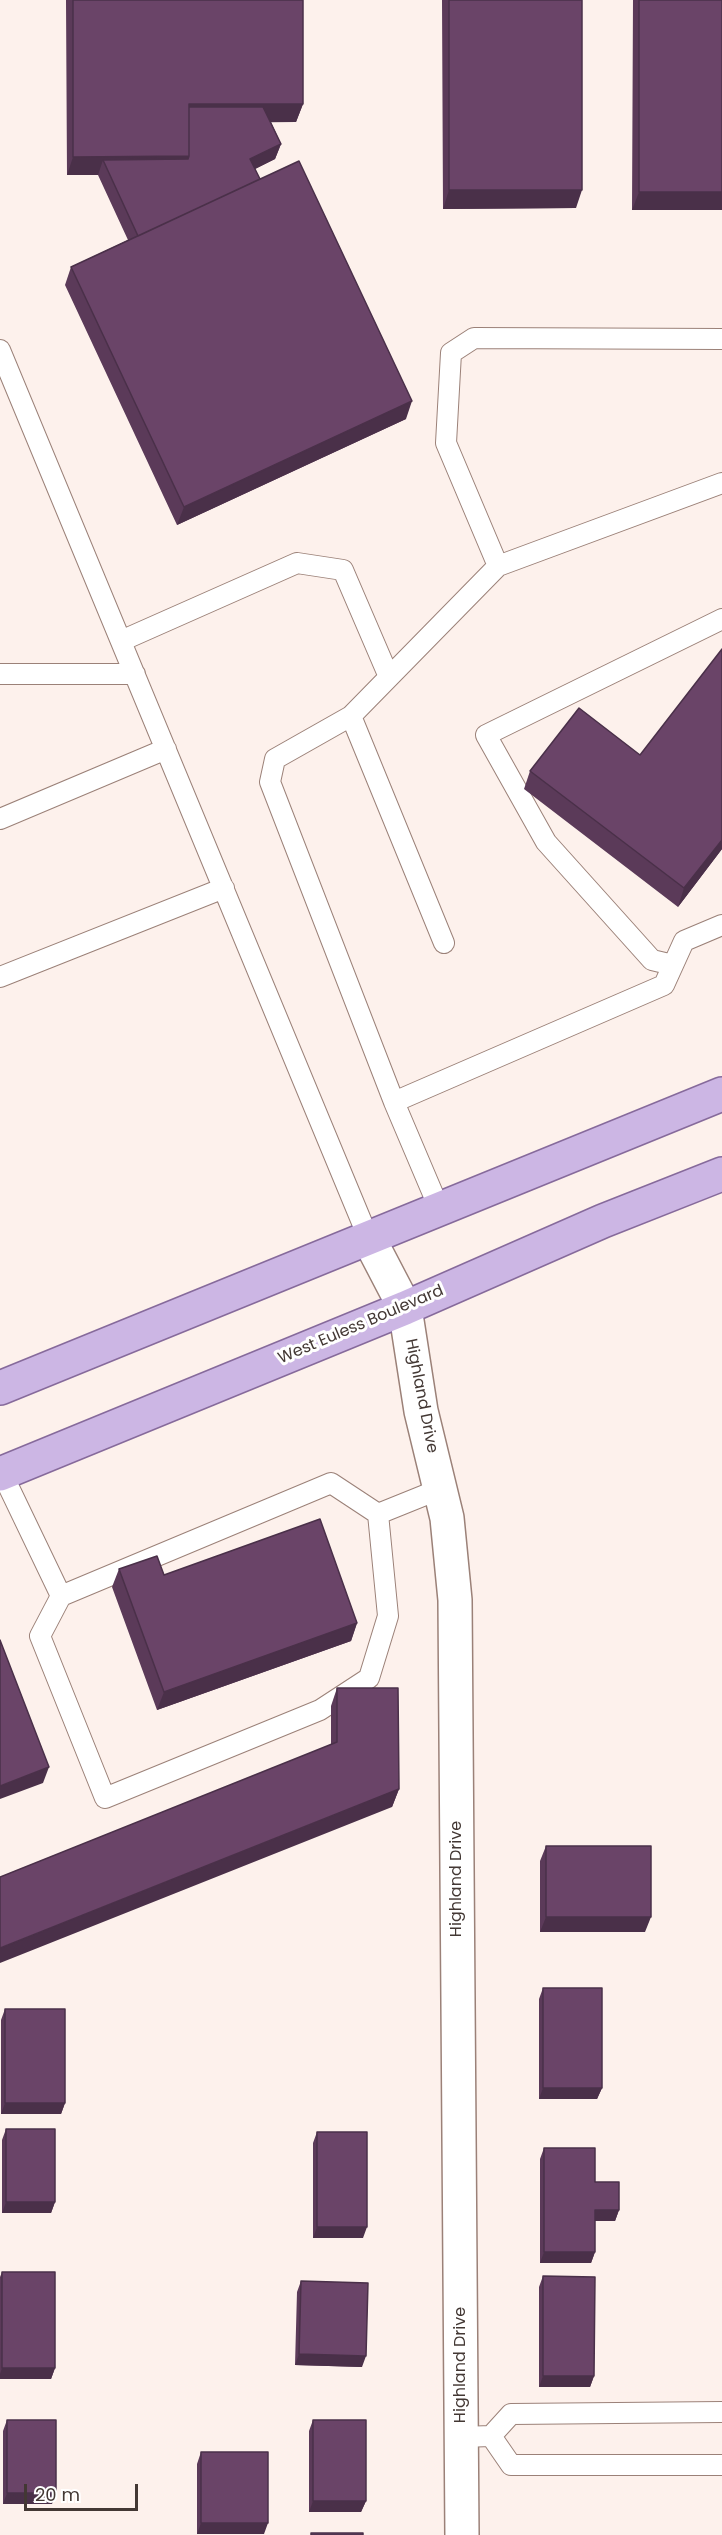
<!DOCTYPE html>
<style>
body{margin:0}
#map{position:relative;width:722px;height:2535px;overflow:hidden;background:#fdf1ec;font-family:Poppins,sans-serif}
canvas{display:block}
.scale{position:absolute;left:24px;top:2484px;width:114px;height:27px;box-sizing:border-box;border:3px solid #433834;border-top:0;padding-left:8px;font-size:18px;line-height:21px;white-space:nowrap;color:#433834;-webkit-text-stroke:4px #fff;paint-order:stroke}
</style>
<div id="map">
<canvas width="722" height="2535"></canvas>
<div class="scale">20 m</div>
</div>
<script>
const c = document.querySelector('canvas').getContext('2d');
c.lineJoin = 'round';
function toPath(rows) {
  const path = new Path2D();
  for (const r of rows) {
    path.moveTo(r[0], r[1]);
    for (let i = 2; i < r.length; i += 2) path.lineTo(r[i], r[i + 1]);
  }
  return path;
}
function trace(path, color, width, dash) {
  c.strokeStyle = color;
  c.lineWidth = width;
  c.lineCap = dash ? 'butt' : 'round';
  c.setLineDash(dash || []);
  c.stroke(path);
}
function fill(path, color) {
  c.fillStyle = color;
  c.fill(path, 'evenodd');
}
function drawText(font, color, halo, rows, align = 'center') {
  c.font = font + ' Poppins,sans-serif';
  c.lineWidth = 6;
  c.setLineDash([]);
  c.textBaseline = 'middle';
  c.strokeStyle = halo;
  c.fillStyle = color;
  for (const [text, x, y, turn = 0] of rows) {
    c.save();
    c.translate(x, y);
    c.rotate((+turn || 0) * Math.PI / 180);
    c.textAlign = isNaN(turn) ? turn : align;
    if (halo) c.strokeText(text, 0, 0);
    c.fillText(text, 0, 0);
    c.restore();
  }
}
const service = toPath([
 [0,350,368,1237],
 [498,566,446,443,451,353,474,338,722,339],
 [121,641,297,563,343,570,389,677],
 [0,674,135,674],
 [351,716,444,943],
 [0,819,166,749],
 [673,965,652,960,546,842,486,735,722,619],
 [0,977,224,888],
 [394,1102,664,985,684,941,722,925],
 [439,1208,394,1102,270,782,275,759,351,716,498,566,722,483],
 [2,1473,61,1596,331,1483,378,1514,440,1489],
 [61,1596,40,1636,105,1798,320,1710,369,1678,388,1616,378,1514],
 [491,2436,511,2465,722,2465],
 [461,2437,491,2436,511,2414,722,2412]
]);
const minor = toPath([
 [368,1237,405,1308,421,1411,447,1518,455,1600,462,2535]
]);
const primary = toPath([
 [0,1388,722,1094],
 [0,1474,405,1308,603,1221,722,1174]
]);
const wall = toPath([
 [66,0,303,0,303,104,296,122,271,122,281,144,275,159,255,169,260,179,406,419,177,525,65,285,71,267,128,240,98,175,67,175],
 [442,0,582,0,576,208,443,209],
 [633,0,722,0,722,210,632,210],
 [640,755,722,849,678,907,524,789,530,771],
 [119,1569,164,1575,357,1623,351,1641,157,1710,112,1587],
 [337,1688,399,1789,392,1807,331,1745,331,1706],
 [546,1846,645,1932,540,1932,540,1861],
 [543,1988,602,2088,597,2099,539,2099,539,1999],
 [5,2009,65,2103,61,2114,1,2114,1,2020],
 [6,2129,55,2202,51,2213,2,2213,2,2140],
 [317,2132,363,2238,313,2238,313,2143],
 [544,2148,595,2182,619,2210,615,2221,595,2221,595,2252,591,2263,540,2263,540,2159],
 [2,2272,55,2368,51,2379,0,2379,0,2277],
 [543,2276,594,2376,590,2387,539,2387,539,2287],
 [301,2281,362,2367,295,2365,297,2292],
 [7,2420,52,2504,3,2504,3,2431],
 [313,2420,366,2501,361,2512,309,2512,309,2431],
 [201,2452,264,2534,197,2534,197,2464]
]);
const shadedWall = toPath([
 [189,104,303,104,296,122,188,123],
 [281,144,275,159,245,174,250,159],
 [189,156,183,174,103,160,98,175,67,175,73,157],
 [449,190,582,190,576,208,443,209],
 [639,192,722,192,722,210,632,210],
 [412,401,406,419,177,525,184,507],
 [722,840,722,849,678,907,684,888],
 [357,1623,351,1641,157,1710,164,1692],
 [49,1767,43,1783,0,1799,0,1786],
 [399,1789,392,1807,0,1963,0,1948],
 [546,1917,651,1917,645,1932,540,1932],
 [543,2088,602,2088,597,2099,539,2099],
 [5,2103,65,2103,61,2114,1,2114],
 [6,2202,55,2202,51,2213,2,2213],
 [595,2210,619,2210,615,2221,591,2221],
 [317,2227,367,2227,363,2238,313,2238],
 [544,2252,595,2252,591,2263,540,2263],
 [299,2354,366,2356,362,2367,295,2365],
 [2,2368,55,2368,51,2379,0,2379,0,2374],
 [543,2376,594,2376,590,2387,539,2387],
 [7,2493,56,2493,52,2504,3,2504],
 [313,2501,366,2501,361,2512,309,2512],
 [201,2523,268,2523,264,2534,197,2534]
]);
const building = toPath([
 [73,0,303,0,303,104,189,104,189,156,73,157,73,0],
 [449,0,582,0,582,190,449,190,449,0],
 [639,0,722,0,722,192,639,192,639,0],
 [189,107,263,107,281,144,250,159,260,179,138,236,103,160,188,159,189,156,189,107],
 [299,161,412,401,184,507,71,267,299,161],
 [722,649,722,840,684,888,530,771,579,708,640,755,722,649],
 [320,1519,357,1623,164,1692,119,1569,157,1556,164,1575,320,1519],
 [0,1640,49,1767,0,1786,0,1640],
 [337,1688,398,1688,399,1789,0,1948,0,1877,337,1742,337,1688],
 [546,1846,651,1846,651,1917,546,1917,546,1846],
 [543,1988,602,1988,602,2088,543,2088,543,1988],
 [5,2009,65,2009,65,2103,5,2103,5,2009],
 [6,2129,55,2129,55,2202,6,2202,6,2129],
 [317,2132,367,2132,367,2227,317,2227,317,2132],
 [544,2148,595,2148,595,2182,619,2182,619,2210,595,2210,595,2252,544,2252,544,2148],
 [2,2272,55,2272,55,2368,2,2368,2,2272],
 [543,2276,595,2277,594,2376,543,2376,543,2276],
 [301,2281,368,2283,366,2356,299,2354,301,2281],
 [7,2420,56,2420,56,2493,7,2493,7,2420],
 [313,2420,366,2420,366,2501,313,2501,313,2420],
 [201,2452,268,2452,268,2523,201,2523,201,2452],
 [311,2533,363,2533,363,2535,311,2535,311,2533]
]);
const streetNames = [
 ["West Euless Boulevard",361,1325,-23],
 ["Highland Drive",421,1396,79],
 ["Highland Drive",457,1879,-90],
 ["Highland Drive",461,2365,-90]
];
trace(service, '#9b8178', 22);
trace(minor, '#9b8178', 36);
trace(primary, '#866a9b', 36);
trace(service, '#fff', 20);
trace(minor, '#fff', 33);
trace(primary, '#ccb6e4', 33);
fill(wall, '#5b3a59');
fill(shadedWall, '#4a3049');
fill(building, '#6a4468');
trace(building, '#4a3049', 1.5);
drawText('16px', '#433834', '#fff', streetNames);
</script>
